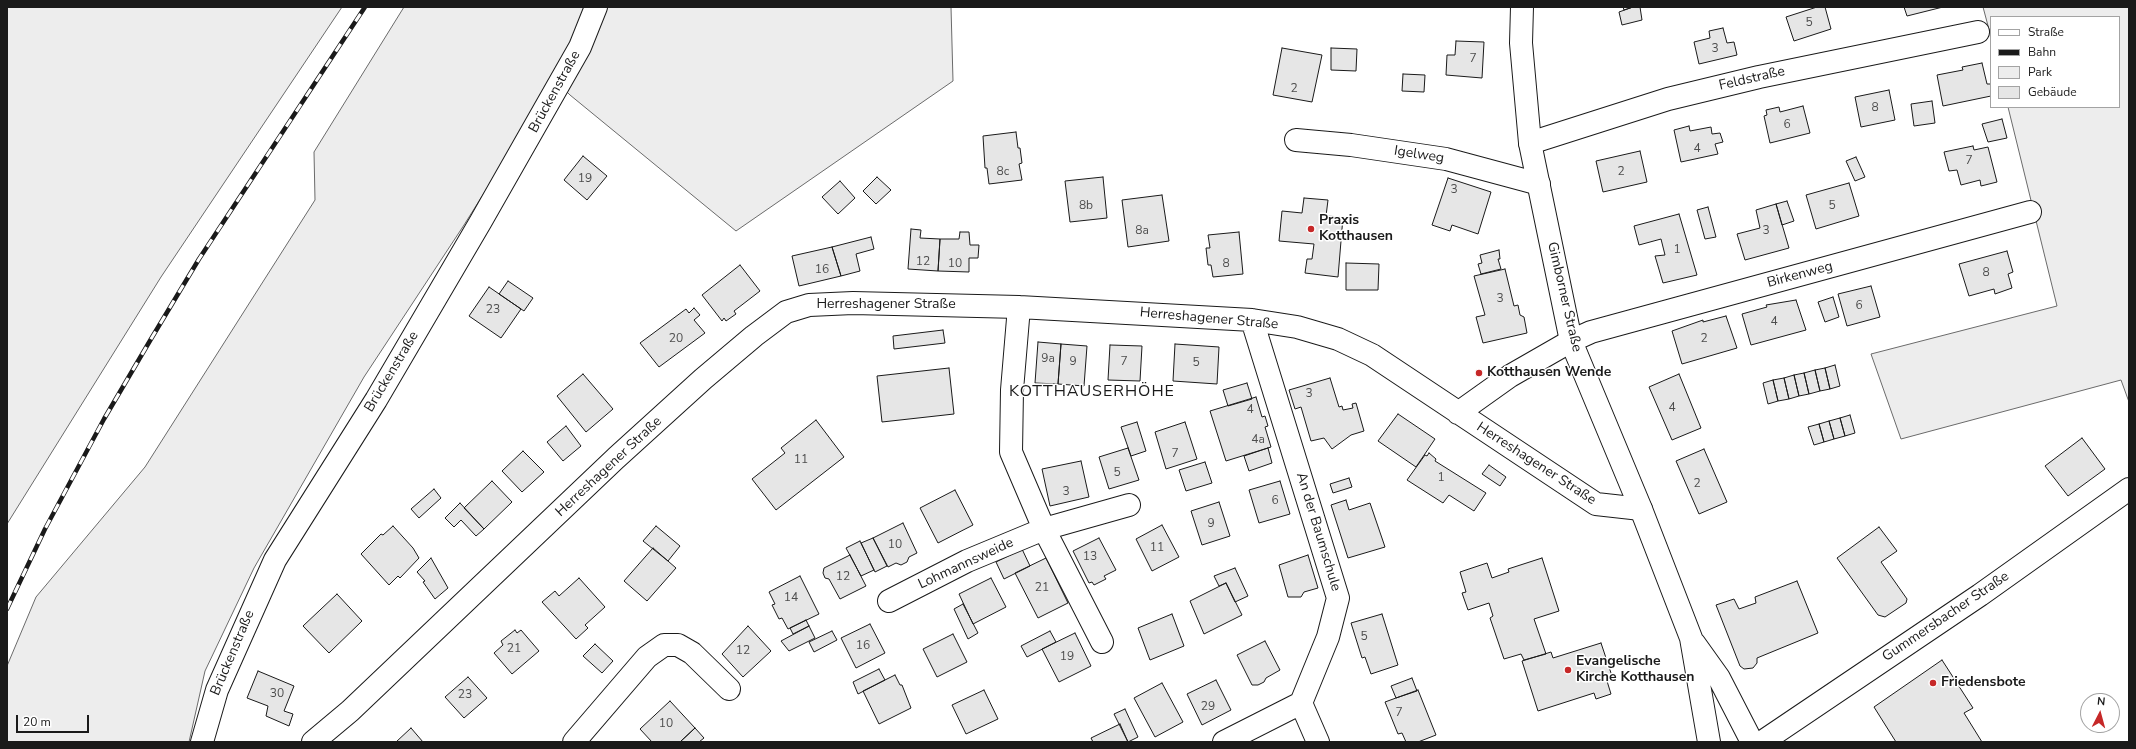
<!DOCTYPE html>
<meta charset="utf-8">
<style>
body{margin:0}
#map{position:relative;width:2136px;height:749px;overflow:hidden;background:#fff;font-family:"Nunito Sans",sans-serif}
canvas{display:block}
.frame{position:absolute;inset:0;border:8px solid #1a1a1a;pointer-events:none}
.legend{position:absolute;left:1990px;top:16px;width:130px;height:92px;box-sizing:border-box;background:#fff;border:1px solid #a3a3a3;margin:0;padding:5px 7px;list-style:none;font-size:12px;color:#1a1a1a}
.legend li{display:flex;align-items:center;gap:8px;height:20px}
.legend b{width:20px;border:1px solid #a3a3a3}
.north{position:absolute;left:2080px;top:693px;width:40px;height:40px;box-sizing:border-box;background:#fff;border:1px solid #a3a3a3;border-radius:50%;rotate:6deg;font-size:11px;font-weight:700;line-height:16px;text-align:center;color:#1a1a1a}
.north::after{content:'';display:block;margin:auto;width:14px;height:18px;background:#c62828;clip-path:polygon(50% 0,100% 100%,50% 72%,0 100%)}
.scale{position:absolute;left:16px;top:715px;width:73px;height:18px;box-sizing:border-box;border:2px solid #1a1a1a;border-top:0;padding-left:5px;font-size:12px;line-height:14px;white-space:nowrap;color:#1a1a1a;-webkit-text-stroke:3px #fff;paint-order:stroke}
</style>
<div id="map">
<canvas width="2136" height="749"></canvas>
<div class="frame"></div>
<ul class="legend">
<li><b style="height:5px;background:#fff"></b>Straße</li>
<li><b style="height:5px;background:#1a1a1a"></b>Bahn</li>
<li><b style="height:11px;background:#ededed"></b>Park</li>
<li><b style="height:11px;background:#e6e6e6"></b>Gebäude</li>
</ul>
<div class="north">N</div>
<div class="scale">20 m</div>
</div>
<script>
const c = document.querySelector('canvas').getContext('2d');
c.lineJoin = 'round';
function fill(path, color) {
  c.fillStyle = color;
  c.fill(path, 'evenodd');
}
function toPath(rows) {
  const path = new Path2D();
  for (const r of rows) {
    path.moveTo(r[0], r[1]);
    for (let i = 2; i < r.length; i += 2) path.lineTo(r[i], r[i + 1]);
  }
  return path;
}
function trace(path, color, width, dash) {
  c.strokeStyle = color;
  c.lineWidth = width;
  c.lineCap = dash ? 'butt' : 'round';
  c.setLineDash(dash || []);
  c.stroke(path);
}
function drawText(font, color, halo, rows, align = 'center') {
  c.font = font + ' "Nunito Sans",sans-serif';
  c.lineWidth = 3;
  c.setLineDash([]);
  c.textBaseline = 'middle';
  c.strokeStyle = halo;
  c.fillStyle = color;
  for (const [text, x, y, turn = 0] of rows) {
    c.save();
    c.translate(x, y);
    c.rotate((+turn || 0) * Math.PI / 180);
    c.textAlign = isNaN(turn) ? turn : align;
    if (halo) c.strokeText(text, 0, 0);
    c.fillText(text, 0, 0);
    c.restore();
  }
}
const green = toPath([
 [7,7,342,7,161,277,7,524,7,7],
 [404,7,951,7,953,81,736,231,570,95,555,80,464,225,364,377,254,568,205,671,189,742,7,742,7,666,36,597,145,467,315,200,314,152,404,7],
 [1983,7,2129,7,2129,402,2121,380,1901,439,1871,354,2057,306,2008,107,2119,107,2119,17,1991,17,1991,37,1983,7]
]);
const building = toPath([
 [1623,7,1633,7,1624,10,1623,7],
 [1633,7,1640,7,1642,20,1622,25,1619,12,1633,7],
 [1817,7,1825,7,1831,29,1794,41,1786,17,1817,7],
 [1904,7,1943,7,1907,16,1904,7],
 [1723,28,1727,43,1734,42,1737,55,1699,64,1694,42,1710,38,1709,31,1723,28],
 [1456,41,1484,42,1482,78,1446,75,1447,55,1455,55,1456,41],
 [1282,48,1322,55,1312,102,1273,95,1282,48],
 [1331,48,1357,49,1356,71,1331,70,1331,48],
 [1982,63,1987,84,1991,84,1991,96,1943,106,1937,75,1963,70,1962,67,1982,63],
 [1403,74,1425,75,1424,92,1402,91,1403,74],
 [1889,90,1895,120,1861,127,1855,97,1889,90],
 [1932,101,1935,123,1914,126,1911,104,1932,101],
 [1803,106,1810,133,1770,143,1764,116,1767,115,1766,110,1779,107,1780,112,1803,106],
 [2002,119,2007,138,1988,142,1982,124,2002,119],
 [1689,126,1690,131,1711,127,1712,134,1720,133,1723,142,1715,144,1718,154,1681,162,1674,130,1689,126],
 [1016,132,1018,148,1020,148,1022,163,1019,164,1022,180,989,184,987,168,985,168,983,136,1016,132],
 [1973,146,1974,150,1988,147,1997,182,1981,186,1980,180,1961,185,1957,170,1949,171,1944,152,1973,146],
 [1640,151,1647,182,1603,192,1596,161,1640,151],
 [583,156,607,176,587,200,564,180,583,156],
 [1856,157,1865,177,1855,181,1846,161,1856,157],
 [877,177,891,190,876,204,863,191,877,177],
 [1103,177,1107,218,1070,222,1065,181,1103,177],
 [1448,178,1491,192,1478,234,1452,225,1450,231,1432,225,1448,178],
 [840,181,855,198,838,214,822,197,840,181],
 [1849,183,1859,216,1816,229,1806,195,1849,183],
 [1162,195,1169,241,1128,247,1122,200,1162,195],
 [1304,198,1328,200,1326,216,1343,217,1338,277,1305,273,1307,259,1312,259,1314,244,1279,241,1282,211,1302,213,1304,198],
 [1787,201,1794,221,1782,225,1776,204,1787,201],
 [1776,204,1789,248,1745,260,1737,234,1760,228,1756,210,1776,204],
 [1708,207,1716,237,1705,239,1697,210,1708,207],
 [1679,214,1697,275,1663,283,1655,256,1665,255,1661,239,1639,245,1634,226,1679,214],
 [911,229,921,230,920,238,940,239,938,271,908,269,911,229],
 [960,232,969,232,970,245,979,245,978,258,969,258,969,272,938,271,940,239,959,239,960,232],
 [1239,232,1243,274,1213,277,1211,265,1208,265,1206,248,1210,248,1208,235,1239,232],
 [871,237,874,249,856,254,860,271,841,276,832,247,871,237],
 [832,247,841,276,799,286,792,256,832,247],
 [1499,250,1500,259,1498,259,1501,269,1481,274,1478,264,1482,263,1480,255,1499,250],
 [2007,251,2013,272,2008,274,2012,288,1995,294,1994,289,1969,296,1959,264,2007,251],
 [1346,263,1379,264,1378,290,1346,290,1346,263],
 [740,265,760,291,734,311,736,314,726,321,724,318,722,321,702,295,740,265],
 [1505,269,1514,306,1518,305,1520,315,1524,317,1527,333,1483,343,1476,317,1485,315,1474,276,1505,269],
 [508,281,533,298,524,311,499,294,508,281],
 [1871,286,1880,317,1847,326,1838,294,1871,286],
 [489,287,521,309,501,338,469,316,489,287],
 [1833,297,1839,317,1825,322,1818,302,1833,297],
 [1796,300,1806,330,1751,345,1742,314,1767,307,1766,305,1796,300],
 [694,308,700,315,694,320,705,333,659,367,640,343,686,309,689,313,694,308],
 [1726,316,1737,348,1682,364,1672,331,1703,320,1703,322,1726,316],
 [943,330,945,343,894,349,893,336,943,330],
 [1038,342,1061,344,1058,384,1035,383,1038,342],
 [1061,344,1087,346,1084,386,1058,384,1061,344],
 [1175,344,1219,347,1217,384,1173,381,1175,344],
 [1110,345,1142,346,1140,381,1108,380,1110,345],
 [1835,365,1840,386,1830,389,1825,368,1835,365],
 [949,368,954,414,882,422,877,376,949,368],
 [1825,368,1830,389,1820,391,1815,370,1825,368],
 [1815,370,1820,391,1809,394,1804,373,1815,370],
 [1804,373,1809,394,1799,396,1794,375,1804,373],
 [583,374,613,409,586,432,557,396,583,374],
 [1679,374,1701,428,1672,440,1649,387,1679,374],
 [1794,375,1799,396,1789,399,1784,378,1794,375],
 [1330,378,1339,407,1342,406,1343,410,1353,408,1352,404,1356,403,1364,431,1351,435,1332,449,1324,438,1311,441,1301,407,1295,409,1289,390,1330,378],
 [1784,378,1789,399,1778,401,1773,380,1784,378],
 [1773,380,1778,401,1768,404,1763,383,1773,380],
 [1247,383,1252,399,1228,406,1223,390,1247,383],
 [1256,397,1262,417,1265,416,1268,426,1265,427,1271,447,1226,461,1210,411,1256,397],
 [1398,414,1435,439,1416,467,1378,441,1398,414],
 [1850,415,1855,433,1845,436,1840,418,1850,415],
 [1840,418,1845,436,1834,439,1829,421,1840,418],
 [816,420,844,457,776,510,752,479,785,453,781,448,816,420],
 [1829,421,1834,439,1824,442,1819,424,1829,421],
 [1137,422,1146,451,1131,456,1121,427,1137,422],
 [1185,422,1197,459,1166,469,1155,432,1185,422],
 [1819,424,1824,442,1814,445,1808,427,1819,424],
 [566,426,581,446,563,461,547,442,566,426],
 [2082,438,2105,469,2068,496,2045,466,2082,438],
 [1128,448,1139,480,1109,489,1099,457,1128,448],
 [1268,448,1272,463,1249,471,1244,456,1268,448],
 [1704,449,1727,502,1699,514,1676,461,1704,449],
 [523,451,544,472,522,492,502,471,523,451],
 [1429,453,1436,459,1435,461,1486,493,1474,511,1449,495,1443,503,1407,480,1425,455,1427,456,1429,453],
 [1081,461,1089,497,1050,506,1042,469,1081,461],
 [1205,462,1212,483,1186,491,1179,470,1205,462],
 [1489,465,1506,477,1500,486,1482,474,1489,465],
 [1349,478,1352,487,1333,493,1330,484,1349,478],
 [492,481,512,502,484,529,464,508,492,481],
 [1280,481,1290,514,1259,523,1249,490,1280,481],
 [434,489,441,498,419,518,411,509,434,489],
 [955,490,973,525,938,543,920,508,955,490],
 [1346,500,1349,510,1370,503,1385,547,1348,558,1331,505,1346,500],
 [1219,502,1230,536,1202,545,1191,511,1219,502],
 [460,503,484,529,476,536,461,520,454,527,445,518,460,503],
 [903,523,917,553,909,557,907,562,901,565,896,563,888,567,873,538,903,523],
 [1162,525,1179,557,1152,571,1136,539,1162,525],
 [393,526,413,548,419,558,400,578,398,576,389,585,361,554,381,534,383,535,393,526],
 [656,526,680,546,668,561,643,541,656,526],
 [1879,527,1897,551,1881,562,1907,599,1906,603,1885,617,1878,615,1837,558,1879,527],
 [873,538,887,566,875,572,861,543,873,538],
 [1099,538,1116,570,1104,576,1106,579,1094,585,1092,582,1089,583,1073,551,1099,538],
 [860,541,874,570,861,576,846,548,860,541],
 [653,548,676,568,647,601,624,581,653,548],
 [1022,549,1030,566,1004,579,996,562,1022,549],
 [850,555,866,586,840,599,829,579,825,578,823,573,824,568,850,555],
 [1308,555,1318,588,1304,592,1301,597,1288,597,1279,565,1308,555],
 [431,558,448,588,435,599,423,582,425,581,417,572,431,558],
 [1046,558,1068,603,1038,618,1015,573,1046,558],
 [1542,558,1559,611,1534,619,1546,654,1524,660,1521,654,1504,659,1490,618,1493,616,1489,603,1468,610,1462,593,1466,592,1460,572,1487,563,1492,578,1509,572,1508,569,1542,558],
 [1235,568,1248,596,1235,602,1226,583,1219,586,1214,576,1235,568],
 [800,576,819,614,788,629,782,618,779,619,772,605,775,604,769,592,800,576],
 [579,578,605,607,585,625,588,628,576,639,542,602,555,591,559,596,579,578],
 [991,578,1006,607,973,624,959,594,991,578],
 [1797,581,1818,633,1757,658,1757,663,1753,668,1744,669,1740,666,1716,605,1734,599,1739,609,1756,603,1755,597,1797,581],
 [1226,583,1242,615,1204,634,1190,601,1226,583],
 [337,594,362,621,329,653,303,626,337,594],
 [963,604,978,633,968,639,954,609,963,604],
 [1172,614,1184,646,1150,660,1138,628,1172,614],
 [1382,614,1398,665,1371,674,1365,657,1362,658,1351,623,1382,614],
 [806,620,809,626,793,634,790,628,806,620],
 [870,624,885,653,856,668,841,638,870,624],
 [748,626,771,651,743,677,722,654,748,626],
 [809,626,815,638,789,651,781,641,809,626],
 [515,630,517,633,521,630,539,651,512,674,494,653,503,645,501,641,515,630],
 [832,631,837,640,814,652,809,642,832,631],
 [1050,631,1056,642,1027,657,1021,646,1050,631],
 [1075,633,1091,666,1059,682,1042,649,1075,633],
 [953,634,967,662,937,677,923,649,953,634],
 [1265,641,1280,670,1266,678,1264,682,1258,685,1252,685,1237,655,1265,641],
 [1601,643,1613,679,1607,681,1611,694,1596,699,1594,693,1538,711,1522,661,1551,652,1553,658,1601,643],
 [595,644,613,661,602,673,583,656,595,644],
 [1942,660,1973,708,1964,713,1982,742,1896,742,1874,707,1942,660],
 [879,669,885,680,858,694,853,682,879,669],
 [258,671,294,686,284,711,293,714,289,726,266,716,268,706,247,698,258,671],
 [895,675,900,685,902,685,911,708,879,724,863,691,895,675],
 [468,677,487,698,464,718,445,697,468,677],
 [1412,678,1417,691,1396,698,1391,686,1412,678],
 [1216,680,1231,710,1202,725,1187,694,1216,680],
 [1162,683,1183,722,1155,737,1134,698,1162,683],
 [984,690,998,719,966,734,952,705,984,690],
 [1418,690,1436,735,1418,742,1406,742,1402,733,1398,734,1385,702,1418,690],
 [670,701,695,728,680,742,652,742,640,729,670,701],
 [1125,709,1138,737,1128,742,1114,714,1125,709],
 [1120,724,1128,742,1093,742,1091,738,1120,724],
 [411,728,423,742,396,742,411,728],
 [695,728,704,738,699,742,680,742,695,728]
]);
const minor = toPath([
 [1296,140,1351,145,1446,159,1539,184],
 [1530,143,1668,99,1759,77,1978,32],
 [1019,307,1012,390,1011,452,1044,529,1102,642],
 [1252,320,1338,598,1328,637,1301,703,1318,742],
 [1458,413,1510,376,1571,341,1591,332,2030,212],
 [889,601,967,561,1044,529,1129,505],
 [202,742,217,690,275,560,376,400,481,221,580,47,596,7],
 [313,742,350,711,616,458,703,379,754,336,786,312,809,305,853,303,1019,307,1252,320,1297,327,1338,339,1372,355,1596,504,1641,509],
 [574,742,647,657,664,645,678,645,692,653,729,689],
 [1224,742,1301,703]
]);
const tertiary = toPath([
 [1522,7,1521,43,1530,143,1571,341,1641,509,1691,638,1709,742],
 [1694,643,1719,678,1752,742]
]);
const primary = toPath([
 [1762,742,1980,595,2129,489]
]);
const rail = toPath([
 [7,609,45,529,104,419,151,339,199,259,365,7]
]);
const markers = [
 [1311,229,4,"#c62828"],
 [1479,373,4,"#c62828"],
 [1568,670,4,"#c62828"],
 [1933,683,4,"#c62828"]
];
const numberNames = [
 ["5",1809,23],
 ["3",1715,49],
 ["7",1473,59],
 ["2",1294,89],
 ["8",1875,108],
 ["6",1787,125],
 ["4",1697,149],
 ["7",1969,161],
 ["8c",1003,172],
 ["2",1621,172],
 ["19",585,179],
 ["3",1454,190],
 ["8b",1086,206],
 ["5",1832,206],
 ["8a",1142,231],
 ["3",1766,231],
 ["1",1677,250],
 ["12",923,262],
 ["10",955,264],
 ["8",1226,264],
 ["16",822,270],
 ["8",1986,273],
 ["3",1500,299],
 ["6",1859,306],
 ["23",493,310],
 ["4",1774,322],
 ["20",676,339],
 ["2",1704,339],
 ["9a",1048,359],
 ["9",1073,362],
 ["7",1124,362],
 ["5",1196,363],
 ["3",1309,394],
 ["4",1672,408],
 ["4",1250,410],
 ["4a",1258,440],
 ["7",1175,454],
 ["11",801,460],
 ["5",1117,473],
 ["1",1441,478],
 ["2",1697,484],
 ["3",1066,492],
 ["6",1275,501],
 ["9",1211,524],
 ["10",895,545],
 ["11",1157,548],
 ["13",1090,557],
 ["12",843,577],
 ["21",1042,588],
 ["14",791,598],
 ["5",1364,637],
 ["16",863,646],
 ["21",514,649],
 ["12",743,651],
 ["19",1067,657],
 ["30",277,694],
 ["23",465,695],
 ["29",1208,707],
 ["7",1399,713],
 ["10",666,724]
];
const streetNames = [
 ["Feldstraße",1752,79,-13],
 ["Brückenstraße",555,92,-61],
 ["Igelweg",1419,155,9],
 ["Birkenweg",1800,275,-15],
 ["Gimborner Straße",1564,297,77],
 ["Herreshagener Straße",886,305],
 ["Herreshagener Straße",1209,319,5],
 ["Brückenstraße",392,372,-59],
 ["Herreshagener Straße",1536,464,33],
 ["Herreshagener Straße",609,467,-43],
 ["An der Baumschule",1318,532,73],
 ["Lohmannsweide",966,564,-25],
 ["Gummersbacher Straße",1946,617,-34],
 ["Brückenstraße",233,653,-67]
];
const poiNames = [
 ["Praxis",1319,221],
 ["Kotthausen",1319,237],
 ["Kotthausen Wende",1487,373],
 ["Evangelische",1576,662],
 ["Kirche Kotthausen",1576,678],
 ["Friedensbote",1941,683]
];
const quarterNames = [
 ["KOTTHAUSERHÖHE",1092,392]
];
fill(green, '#ededed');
trace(green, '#6a6a6a', 1);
fill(building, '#e6e6e6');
trace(building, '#1a1a1a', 1);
trace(minor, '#1a1a1a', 24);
trace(tertiary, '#1a1a1a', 24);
trace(primary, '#1a1a1a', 24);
trace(minor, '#fff', 22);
trace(tertiary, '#fff', 22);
trace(primary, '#fff', 22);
trace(rail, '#1a1a1a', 4.5);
trace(rail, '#fff', 3, [9]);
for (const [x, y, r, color] of markers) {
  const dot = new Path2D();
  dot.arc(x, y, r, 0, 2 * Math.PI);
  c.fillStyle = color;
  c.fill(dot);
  trace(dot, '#fff', 1.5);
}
drawText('12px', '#4d4d4d', null, numberNames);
drawText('14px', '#1a1a1a', '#fff', streetNames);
drawText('bold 14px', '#1a1a1a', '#fff', poiNames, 'left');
c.letterSpacing = '1px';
drawText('16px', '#1a1a1a', '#fff', quarterNames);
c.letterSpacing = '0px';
</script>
